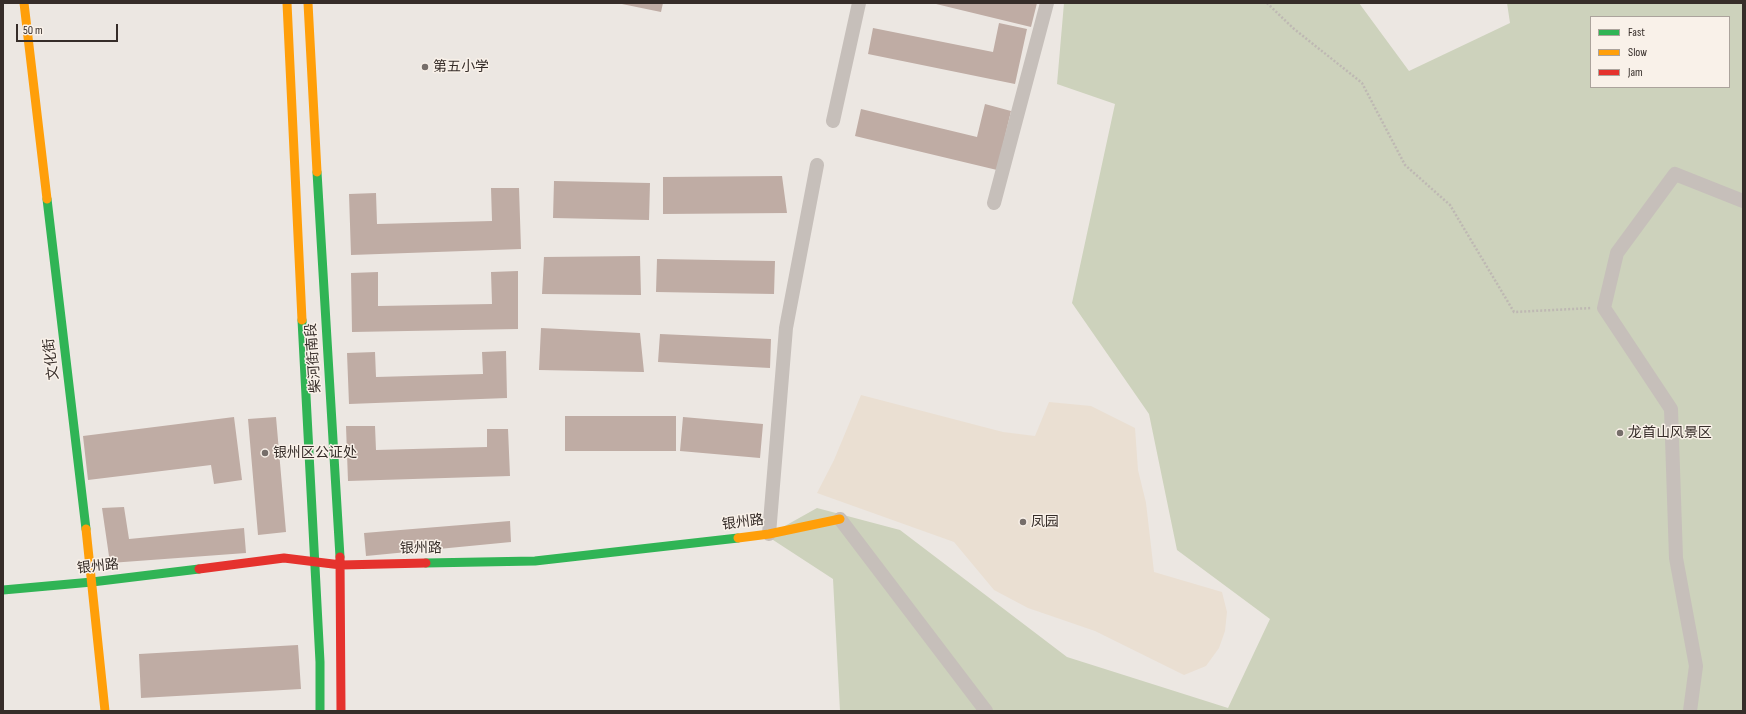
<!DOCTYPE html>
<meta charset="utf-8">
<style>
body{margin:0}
#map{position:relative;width:1746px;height:714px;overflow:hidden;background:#ece7e2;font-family:"Sofia Sans Condensed",sans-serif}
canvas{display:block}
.frame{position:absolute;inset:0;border:4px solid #362d29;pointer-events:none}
.legend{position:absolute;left:1590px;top:16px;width:140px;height:72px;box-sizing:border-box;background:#f9f1e9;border:1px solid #aba39c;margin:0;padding:5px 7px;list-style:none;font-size:12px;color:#362d29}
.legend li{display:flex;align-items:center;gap:8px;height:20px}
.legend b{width:20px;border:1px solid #aba39c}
.scale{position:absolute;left:16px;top:24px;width:102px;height:18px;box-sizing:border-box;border:2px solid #362d29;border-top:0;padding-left:5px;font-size:12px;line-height:14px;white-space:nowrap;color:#362d29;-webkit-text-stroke:3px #f9f1e9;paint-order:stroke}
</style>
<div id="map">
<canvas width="1746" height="714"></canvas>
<div class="frame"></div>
<ul class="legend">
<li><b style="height:5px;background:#30b455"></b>Fast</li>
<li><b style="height:5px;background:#ff9f0a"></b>Slow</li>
<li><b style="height:5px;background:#e5322d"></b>Jam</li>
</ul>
<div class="scale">50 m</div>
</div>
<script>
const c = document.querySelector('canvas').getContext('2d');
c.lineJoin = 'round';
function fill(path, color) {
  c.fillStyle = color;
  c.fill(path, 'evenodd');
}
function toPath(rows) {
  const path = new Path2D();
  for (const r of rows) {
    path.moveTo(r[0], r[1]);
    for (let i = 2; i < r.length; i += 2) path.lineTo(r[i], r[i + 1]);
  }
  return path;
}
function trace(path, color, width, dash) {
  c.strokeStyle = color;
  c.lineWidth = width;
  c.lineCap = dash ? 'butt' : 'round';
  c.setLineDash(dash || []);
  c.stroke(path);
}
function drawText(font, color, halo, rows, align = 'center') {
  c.font = font + ' "Sofia Sans Condensed","Noto Sans SC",sans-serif';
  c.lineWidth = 3;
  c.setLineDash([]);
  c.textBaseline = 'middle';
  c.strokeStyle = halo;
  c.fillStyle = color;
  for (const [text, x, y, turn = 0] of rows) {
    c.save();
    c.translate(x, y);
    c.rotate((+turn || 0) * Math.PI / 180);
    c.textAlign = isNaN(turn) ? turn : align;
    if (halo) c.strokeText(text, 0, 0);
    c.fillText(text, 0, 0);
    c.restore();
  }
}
const green = toPath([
 [1064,3,1359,3,1409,71,1510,23,1507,3,1743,3,1743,711,840,711,833,579,767,536,817,508,900,530,1067,657,1228,708,1270,619,1177,550,1149,414,1072,303,1115,104,1057,84],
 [1591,17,1729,17,1729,87,1591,87]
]);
const plaza = toPath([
 [861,395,1003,432,1035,436,1049,402,1091,406,1135,428,1138,470,1146,503,1154,572,1222,592,1227,612,1225,631,1219,648,1206,666,1184,675,1095,631,1028,608,994,590,954,542,817,493,834,460]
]);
const building = toPath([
 [617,3,663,3,661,12],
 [932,3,1037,3,1031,27],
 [999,23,1027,29,1015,84,868,54,873,28,993,52],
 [985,104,1011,111,997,170,855,136,861,109,977,137],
 [782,176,787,213,663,214,663,177],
 [554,181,650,183,649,220,553,218],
 [491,188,519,188,521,249,351,255,349,194,376,193,377,224,492,221],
 [640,256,641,295,542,294,544,257],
 [657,259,775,261,774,294,656,292],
 [518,271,518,329,352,332,351,273,378,272,378,306,492,304,491,272],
 [541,328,640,333,644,372,539,370],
 [660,334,771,339,770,368,658,362],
 [506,351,507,398,349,404,347,353,375,352,376,377,483,374,482,352],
 [565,416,676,416,676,451,565,451],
 [234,417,242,480,214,484,211,465,88,480,83,436],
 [276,417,286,532,258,535,248,419],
 [683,417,763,424,760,458,680,451],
 [346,426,375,426,376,450,487,447,487,429,508,429,510,476,348,481],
 [124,507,129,539,244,528,246,553,110,563,102,508],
 [510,521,511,542,366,556,364,533],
 [298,645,301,689,141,698,139,654]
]);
const path = toPath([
 [1267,3,1293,28,1362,83,1405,165,1450,205,1514,312,1592,308]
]);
const street = toPath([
 [833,121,859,3],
 [994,203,1047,3],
 [840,519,986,711],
 [769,534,786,328,817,165],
 [1690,711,1696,666,1676,558,1671,409,1604,308,1617,253,1675,174,1743,201]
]);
const fast = toPath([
 [317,172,340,557],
 [47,199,86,529],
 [302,320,320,662,320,711],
 [426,563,535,561,738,538],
 [3,590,92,582,199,569]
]);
const slow = toPath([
 [24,3,47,199],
 [287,3,302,320],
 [308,3,317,172],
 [86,529,105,711],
 [738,538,769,534,840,519]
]);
const jam = toPath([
 [340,557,341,711],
 [199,569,284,558,341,565,426,563]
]);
const markers = [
 [425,67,4,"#766e6a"],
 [1620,433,4,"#766e6a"],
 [265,453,4,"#766e6a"],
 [1023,522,4,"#766e6a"]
];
const poiNames = [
 ["第五小学",433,67],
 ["龙首山风景区",1628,433],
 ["银州区公证处",273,453],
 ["凤园",1031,522]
];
const streetNames = [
 ["柴河街南段",314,358,-94],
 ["文化街",52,359,-97],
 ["银州路",743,523,-7],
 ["银州路",421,549,-1],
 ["银州路",98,567,-6]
];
fill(green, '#cdd2bc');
fill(plaza, '#eadfd2');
fill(building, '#bfaca4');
trace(path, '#beb8b3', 2.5, [2, 2]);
trace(street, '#c6bfba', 14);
trace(fast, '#30b455', 9);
trace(slow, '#ff9f0a', 9);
trace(jam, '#e5322d', 9);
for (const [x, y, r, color] of markers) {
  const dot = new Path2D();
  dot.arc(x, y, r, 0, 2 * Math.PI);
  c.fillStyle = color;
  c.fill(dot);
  trace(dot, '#f9f1e9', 1.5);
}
drawText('14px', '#362d29', '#f9f1e9', poiNames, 'left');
drawText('14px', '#362d29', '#f9f1e9', streetNames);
</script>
